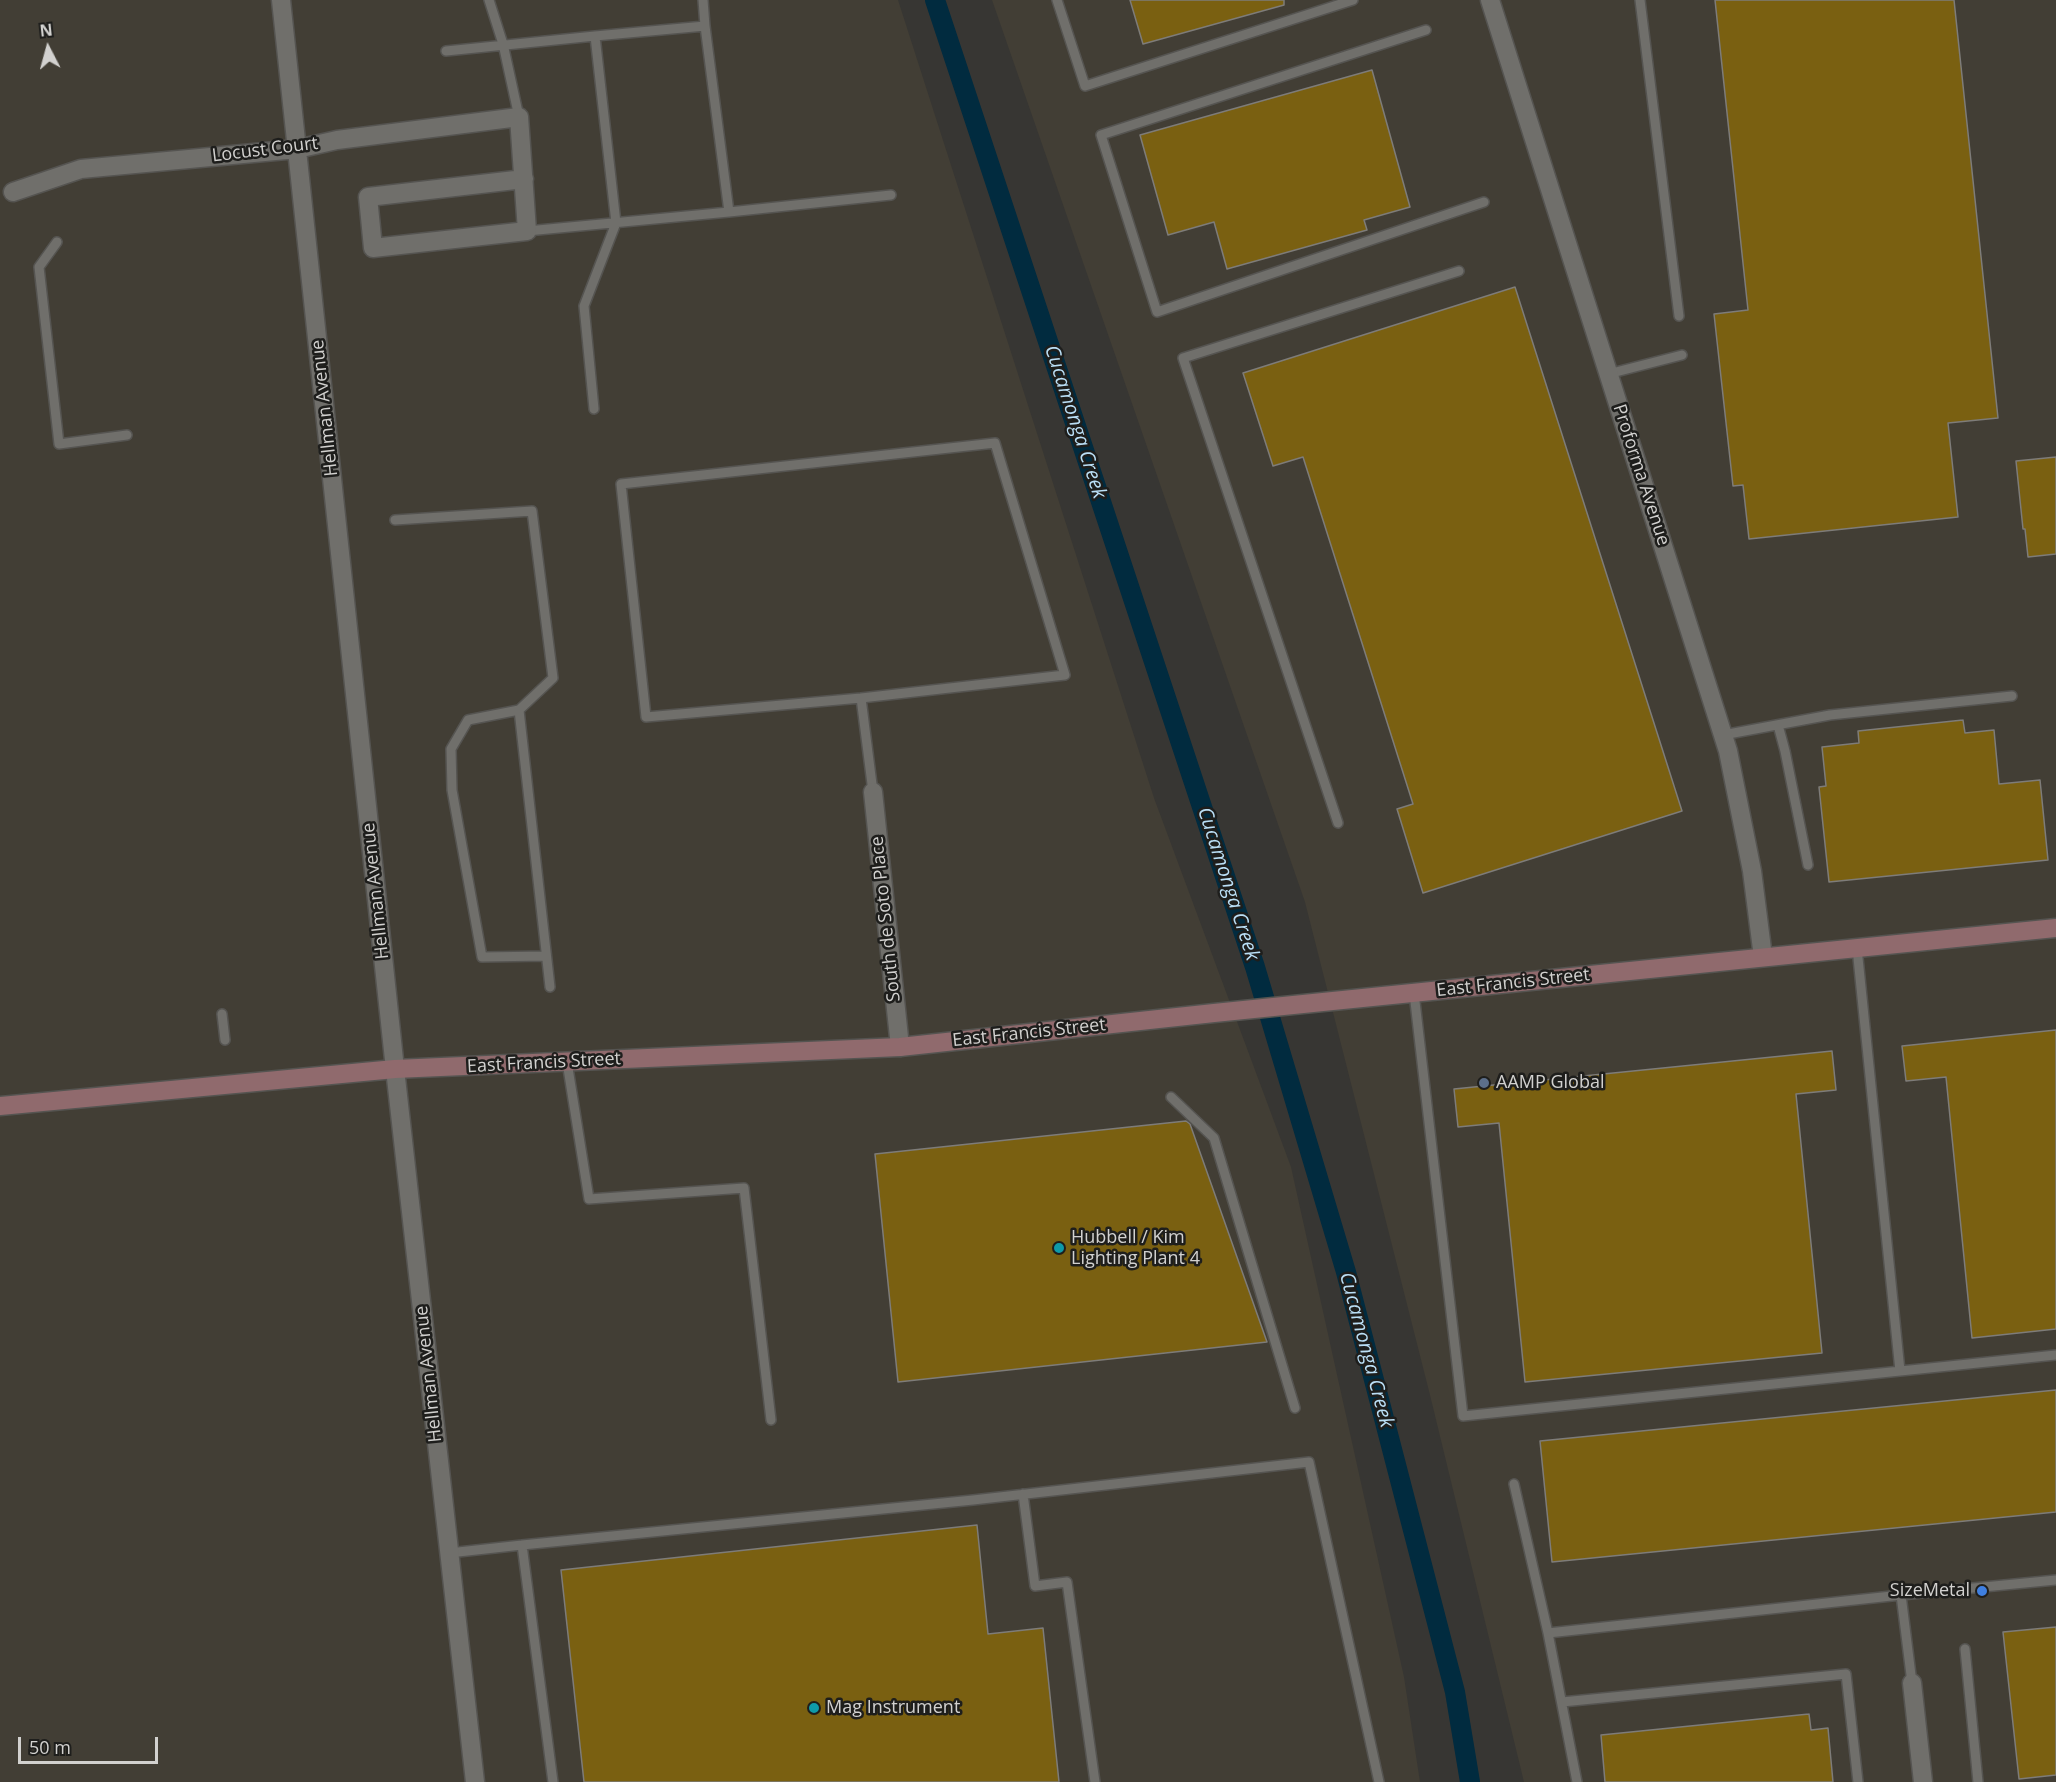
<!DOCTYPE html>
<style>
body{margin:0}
#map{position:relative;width:2056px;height:1782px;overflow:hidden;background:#373633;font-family:"Open Sans",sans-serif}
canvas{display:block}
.north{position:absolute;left:18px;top:18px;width:60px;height:60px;-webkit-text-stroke:4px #1e1e1c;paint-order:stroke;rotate:354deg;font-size:16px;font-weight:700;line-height:24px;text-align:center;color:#d2d1cf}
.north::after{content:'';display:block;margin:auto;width:21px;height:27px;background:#d2d1cf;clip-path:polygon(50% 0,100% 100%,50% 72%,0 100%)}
.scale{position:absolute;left:18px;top:1737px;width:140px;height:27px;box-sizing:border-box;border:3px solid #d2d1cf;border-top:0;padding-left:8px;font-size:18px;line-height:21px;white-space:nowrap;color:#d2d1cf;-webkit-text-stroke:4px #1e1e1c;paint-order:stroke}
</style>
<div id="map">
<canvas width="2056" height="1782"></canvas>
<div class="north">N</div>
<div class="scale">50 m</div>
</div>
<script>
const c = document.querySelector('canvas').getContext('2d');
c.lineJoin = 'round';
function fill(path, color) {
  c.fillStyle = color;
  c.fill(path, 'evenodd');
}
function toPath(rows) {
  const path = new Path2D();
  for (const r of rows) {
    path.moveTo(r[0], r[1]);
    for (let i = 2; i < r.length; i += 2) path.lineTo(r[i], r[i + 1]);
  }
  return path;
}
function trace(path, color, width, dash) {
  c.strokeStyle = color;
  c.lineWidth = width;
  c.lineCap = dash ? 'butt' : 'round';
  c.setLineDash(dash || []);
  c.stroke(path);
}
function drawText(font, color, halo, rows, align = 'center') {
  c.font = font + ' "Open Sans",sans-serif';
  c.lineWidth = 5;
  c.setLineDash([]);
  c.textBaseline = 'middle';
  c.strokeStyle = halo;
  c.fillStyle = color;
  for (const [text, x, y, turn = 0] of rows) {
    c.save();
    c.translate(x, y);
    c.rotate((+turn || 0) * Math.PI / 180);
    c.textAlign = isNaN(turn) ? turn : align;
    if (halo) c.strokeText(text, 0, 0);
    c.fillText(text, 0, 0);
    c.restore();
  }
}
const built = toPath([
 [0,0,898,0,1154,798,1291,1167,1404,1677,1420,1782,0,1782],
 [992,0,2056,0,2056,1782,1524,1782,1430,1395,1305,902]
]);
const canal = toPath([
 [935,0,1255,967,1346,1272,1455,1692,1470,1782]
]);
const building = toPath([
 [1130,0,1284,0,1284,5,1143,44,1130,0],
 [1715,0,1954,0,1998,418,1948,423,1958,517,1749,539,1743,485,1733,486,1714,314,1748,310,1715,0],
 [1372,70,1410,207,1364,220,1367,230,1227,269,1214,222,1168,235,1140,135,1372,70],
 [1515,287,1682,811,1423,893,1397,809,1413,804,1303,457,1273,466,1243,373,1515,287],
 [2056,457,2056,554,2028,557,2025,529,2023,529,2016,461,2056,457],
 [1963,720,1965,733,1994,730,1999,784,2040,780,2048,860,1829,882,1819,787,1826,786,1822,747,1859,743,1858,731,1963,720],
 [2056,1030,2056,1329,1972,1338,1946,1077,1906,1081,1902,1046,2056,1030],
 [1832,1051,1836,1090,1796,1094,1822,1353,1525,1382,1499,1123,1458,1127,1454,1089,1832,1051],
 [1186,1121,1190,1124,1267,1342,898,1382,875,1154,1186,1121],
 [2056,1390,2056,1512,1552,1562,1540,1441,2056,1390],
 [977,1525,988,1634,1043,1628,1059,1782,584,1782,561,1570,977,1525],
 [2056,1627,2056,1775,2019,1779,2003,1632,2056,1627],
 [1809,1714,1811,1730,1828,1728,1833,1782,1605,1782,1601,1735,1809,1714]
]);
const lane = toPath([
 [489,0,503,44,519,117],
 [1057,0,1085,86,1353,0],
 [1640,0,1679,316],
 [705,26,729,212,891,195],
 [1426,30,1101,135,1157,312,1484,202],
 [595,36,705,26,703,0],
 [446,51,595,36,616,223,584,306,594,409],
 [527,231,729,212],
 [57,242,39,267,59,444,127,435],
 [1608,374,1682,355],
 [395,520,532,511,553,678,519,710,468,720,451,749,452,790,482,957,546,956],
 [861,698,646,717,621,484,995,443,1065,675,861,698,873,792],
 [519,710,550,987],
 [1778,725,1785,751,1808,865],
 [1723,735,1830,715,2012,696],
 [1338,823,1183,358,1459,271],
 [1857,948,1900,1371],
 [1414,993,1463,1416,2056,1355],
 [222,1014,225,1040],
 [567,1062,589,1199,744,1188,771,1420],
 [1171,1097,1214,1138,1295,1408],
 [1514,1484,1548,1633,1901,1595,1912,1683],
 [1023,1494,1035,1586,1067,1582,1095,1782],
 [449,1553,522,1545],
 [1901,1595,2056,1580],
 [1548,1633,1577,1782],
 [1965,1649,1978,1782],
 [1562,1702,1846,1674,1858,1782],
 [553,1782,522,1545,973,1500,1309,1462,1379,1782]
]);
const street = toPath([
 [281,0,395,1069,475,1782],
 [1490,0,1728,751,1752,871,1763,957],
 [13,192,81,169,297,149,337,140,519,117,527,231,373,248,368,197,524,179],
 [873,792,900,1047],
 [1912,1683,1923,1782]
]);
const secondary = toPath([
 [0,1106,395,1069,900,1047,1214,1013,2056,928]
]);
const markers = [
 [1484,1083,6,"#5c6f8a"],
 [1059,1248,6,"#0f9aa8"],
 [1982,1591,6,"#3f7fe0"],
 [814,1708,6,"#0f9aa8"]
];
const streetNames = [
 ["Locust Court",265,150,-7],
 ["Hellman Avenue",325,408,-96],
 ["Proforma Avenue",1641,475,72],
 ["Hellman Avenue",376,891,-96],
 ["South de Soto Place",886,919,-96],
 ["East Francis Street",1513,983,-6],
 ["East Francis Street",1029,1033,-6],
 ["East Francis Street",544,1063,-3],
 ["Hellman Avenue",429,1374,-96]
];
const poiNames = [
 ["AAMP Global",1496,1083],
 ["Hubbell / Kim",1071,1238],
 ["Lighting Plant 4",1071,1259],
 ["SizeMetal",1970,1591,"right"],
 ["Mag Instrument",826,1708]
];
const waterNames = [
 ["Cucamonga Creek",1075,422,72],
 ["Cucamonga Creek",1228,884,72],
 ["Cucamonga Creek",1366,1350,75]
];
fill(built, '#423e35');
trace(canal, '#012b3f', 20);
fill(building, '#7a6011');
trace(building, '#7e7c79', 1.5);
trace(lane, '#555451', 12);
trace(street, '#555451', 21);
trace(secondary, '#555451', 21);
trace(lane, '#706f6b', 9);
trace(street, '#706f6b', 18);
trace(secondary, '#906a6d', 18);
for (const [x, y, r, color] of markers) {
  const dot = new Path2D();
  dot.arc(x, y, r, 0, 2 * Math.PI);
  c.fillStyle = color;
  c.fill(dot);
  trace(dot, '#1e1e1c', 2);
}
drawText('18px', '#d2d1cf', '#1e1e1c', streetNames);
drawText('18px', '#d2d1cf', '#1e1e1c', poiNames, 'left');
drawText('italic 20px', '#badff6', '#1e1e1c', waterNames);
</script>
